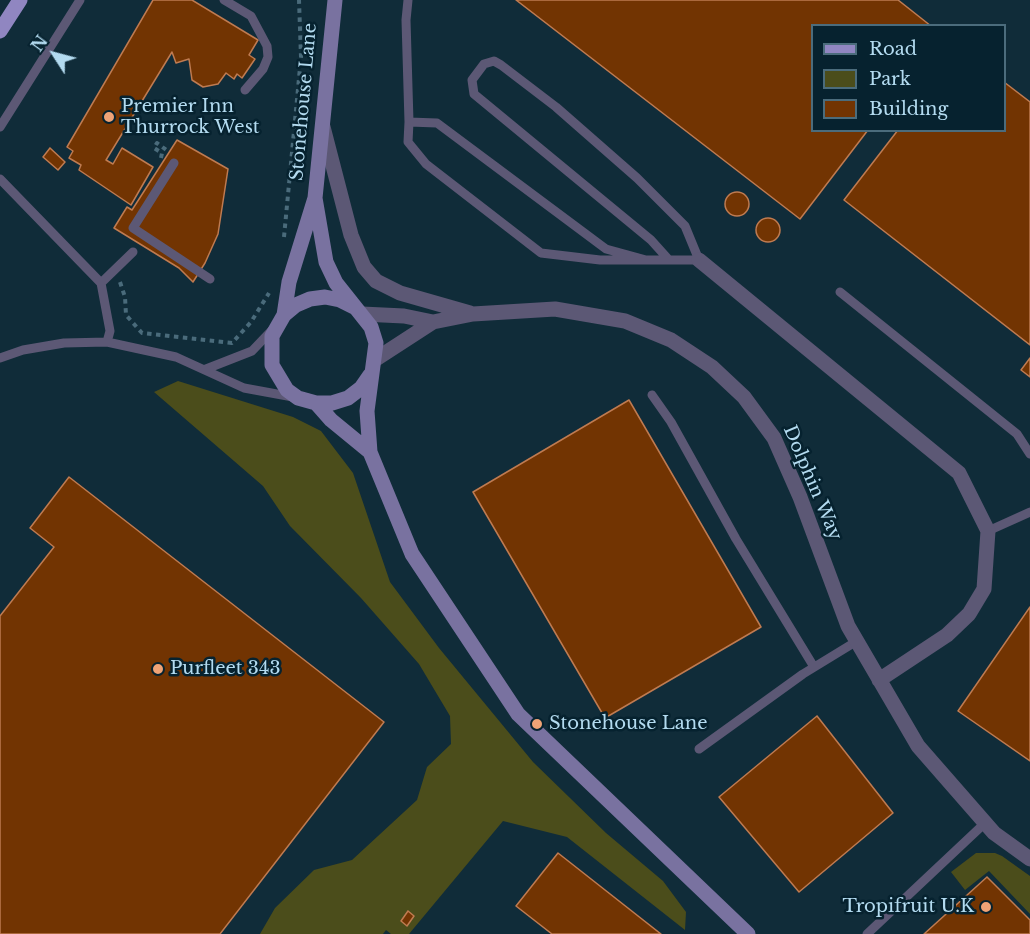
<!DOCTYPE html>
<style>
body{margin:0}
#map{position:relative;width:1030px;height:934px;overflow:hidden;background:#102c39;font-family:"Libre Baskerville",serif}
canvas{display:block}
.legend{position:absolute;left:811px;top:24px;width:195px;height:108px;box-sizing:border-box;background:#06222f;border:2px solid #4b6c7c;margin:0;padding:8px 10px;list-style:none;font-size:18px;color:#b3dbf0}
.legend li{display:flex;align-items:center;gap:12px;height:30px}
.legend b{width:30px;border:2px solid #4b6c7c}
.north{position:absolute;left:24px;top:24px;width:60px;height:60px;-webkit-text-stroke:4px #06222f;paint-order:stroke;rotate:306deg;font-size:16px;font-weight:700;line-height:24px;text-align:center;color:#b3dbf0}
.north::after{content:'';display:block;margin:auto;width:21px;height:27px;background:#b3dbf0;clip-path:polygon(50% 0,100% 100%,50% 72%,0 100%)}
</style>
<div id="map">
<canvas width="1030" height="934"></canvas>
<ul class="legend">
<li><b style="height:8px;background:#9086c1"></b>Road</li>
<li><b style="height:16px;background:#4b4d1b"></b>Park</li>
<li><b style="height:16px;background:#723402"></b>Building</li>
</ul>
<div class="north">N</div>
</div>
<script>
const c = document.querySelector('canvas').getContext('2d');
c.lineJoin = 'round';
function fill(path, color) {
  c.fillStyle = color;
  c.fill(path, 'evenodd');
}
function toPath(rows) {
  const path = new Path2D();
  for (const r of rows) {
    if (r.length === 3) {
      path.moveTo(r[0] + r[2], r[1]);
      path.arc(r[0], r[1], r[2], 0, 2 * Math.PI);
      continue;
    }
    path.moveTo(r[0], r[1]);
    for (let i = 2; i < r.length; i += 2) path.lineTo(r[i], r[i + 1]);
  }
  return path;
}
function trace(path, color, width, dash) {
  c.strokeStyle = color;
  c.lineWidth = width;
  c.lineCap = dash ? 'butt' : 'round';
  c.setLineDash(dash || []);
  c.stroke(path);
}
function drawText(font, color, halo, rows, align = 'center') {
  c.font = font + ' "Libre Baskerville",serif';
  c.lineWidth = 5;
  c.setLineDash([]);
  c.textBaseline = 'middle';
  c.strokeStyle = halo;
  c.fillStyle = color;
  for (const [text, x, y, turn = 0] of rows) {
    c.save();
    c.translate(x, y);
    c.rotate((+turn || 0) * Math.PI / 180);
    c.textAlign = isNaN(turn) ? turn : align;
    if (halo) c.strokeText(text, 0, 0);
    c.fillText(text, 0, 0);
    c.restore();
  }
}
const green = toPath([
 [178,381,293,417,321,431,353,473,390,582,439,648,533,762,606,833,663,881,686,912,685,930,567,837,503,821,409,934,391,934,386,930,383,934,260,934,275,908,314,870,352,860,417,800,427,767,451,744,450,716,419,664,361,598,290,526,263,486,154,392],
 [976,853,995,853,1002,856,1030,876,1030,914,989,871,965,890,951,872]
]);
const building = toPath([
 [153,0,192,0,258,40,249,55,255,59,242,78,237,74,234,79,226,73,218,84,203,87,192,80,189,59,176,63,172,52,106,160,113,164,122,148,153,167,131,205,79,170,81,165,69,158,73,151,67,147,153,0],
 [516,0,898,0,931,26,812,26,812,130,868,130,800,219,516,0],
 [1004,82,1030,102,1030,345,844,200,898,130,1004,130,1004,82],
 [177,140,228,169,218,234,205,263,193,282,179,268,114,228,127,207,132,210,177,140],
 [50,148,65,162,58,170,43,157,50,148],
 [737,204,12],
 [768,230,12],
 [1030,358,1030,377,1021,370,1030,358],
 [629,400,761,627,605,718,473,492,629,400],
 [69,477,384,722,220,934,0,934,0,616,54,547,30,528,69,477],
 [1030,607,1030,761,958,711,1030,607],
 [817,716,893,813,799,892,719,797,817,716],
 [558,853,661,934,552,934,516,906,558,853],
 [987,877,1030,920,1030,934,924,934,987,877],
 [408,911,414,916,407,926,401,921,408,911]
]);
const path = toPath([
 [161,158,162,153,154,148,157,143,169,152],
 [284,237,301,57,299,0],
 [120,282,125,297,126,315,142,333,232,343,251,322,269,293]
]);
const lane = toPath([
 [224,0,251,16,267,46,268,57,263,69,245,90],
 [408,0,406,20,409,122],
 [0,127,80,0],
 [174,163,133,228,210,279],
 [0,179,101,283,110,331,107,342],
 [646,260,606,249,437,123,409,122,408,142,426,164,541,253,600,260,699,260,685,226,637,178,556,107,501,65,494,61,484,64,472,80,474,94,651,240,669,260],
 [101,283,133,252],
 [840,292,1017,434,1030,454],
 [0,358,23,350,64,343,107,342,176,357,244,388,293,397],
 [206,369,252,351,272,330],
 [652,395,671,422,736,539,814,667],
 [988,531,1030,512],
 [699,749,803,674,857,641],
 [867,934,985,823]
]);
const street = toPath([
 [323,127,351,235,364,267,376,281,400,293,470,313],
 [699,260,959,473,988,531,984,589,969,614,947,635,879,680],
 [362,314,404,316,433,322],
 [376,359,433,322,473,314,555,309,625,321,671,340,712,367,744,397,774,438,800,497,848,626,918,746,994,833,1030,859]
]);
const secondary = toPath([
 [315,198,326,262,336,283,371,327,376,343,367,411,370,452,412,554,518,714,748,934],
 [354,307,340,300,325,297,310,299,296,305,284,315,272,336,272,365,287,390,298,398,316,403,332,403,348,398,361,388,370,375],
 [284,315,289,282,315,198,335,0],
 [316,403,331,420,370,452]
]);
const primary = toPath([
 [0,31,20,0]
]);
const markers = [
 [109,117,6,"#efa376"],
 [158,669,6,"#efa376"],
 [537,724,6,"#efa376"],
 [986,907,6,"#efa376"]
];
const streetNames = [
 ["Stonehouse Lane",304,102,-85],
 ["Dolphin Way",812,483,67]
];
const poiNames = [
 ["Premier Inn",121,107],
 ["Thurrock West",121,128],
 ["Purfleet 343",170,669],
 ["Stonehouse Lane",549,724],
 ["Tropifruit U.K",974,907,"right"]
];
fill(green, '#4b4d1b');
fill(building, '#723402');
trace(building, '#bf7b51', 1.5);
trace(path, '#4a6b7b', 4, [4.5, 4.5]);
trace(lane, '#5c5875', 9);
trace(street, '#5c5875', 15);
trace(secondary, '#7972a0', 15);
trace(primary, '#9086c1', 15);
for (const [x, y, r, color] of markers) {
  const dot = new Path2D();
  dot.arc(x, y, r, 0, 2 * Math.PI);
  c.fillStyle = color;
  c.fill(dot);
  trace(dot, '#06222f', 2);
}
drawText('18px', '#b3dbf0', '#06222f', streetNames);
drawText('18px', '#b3dbf0', '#06222f', poiNames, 'left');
</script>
